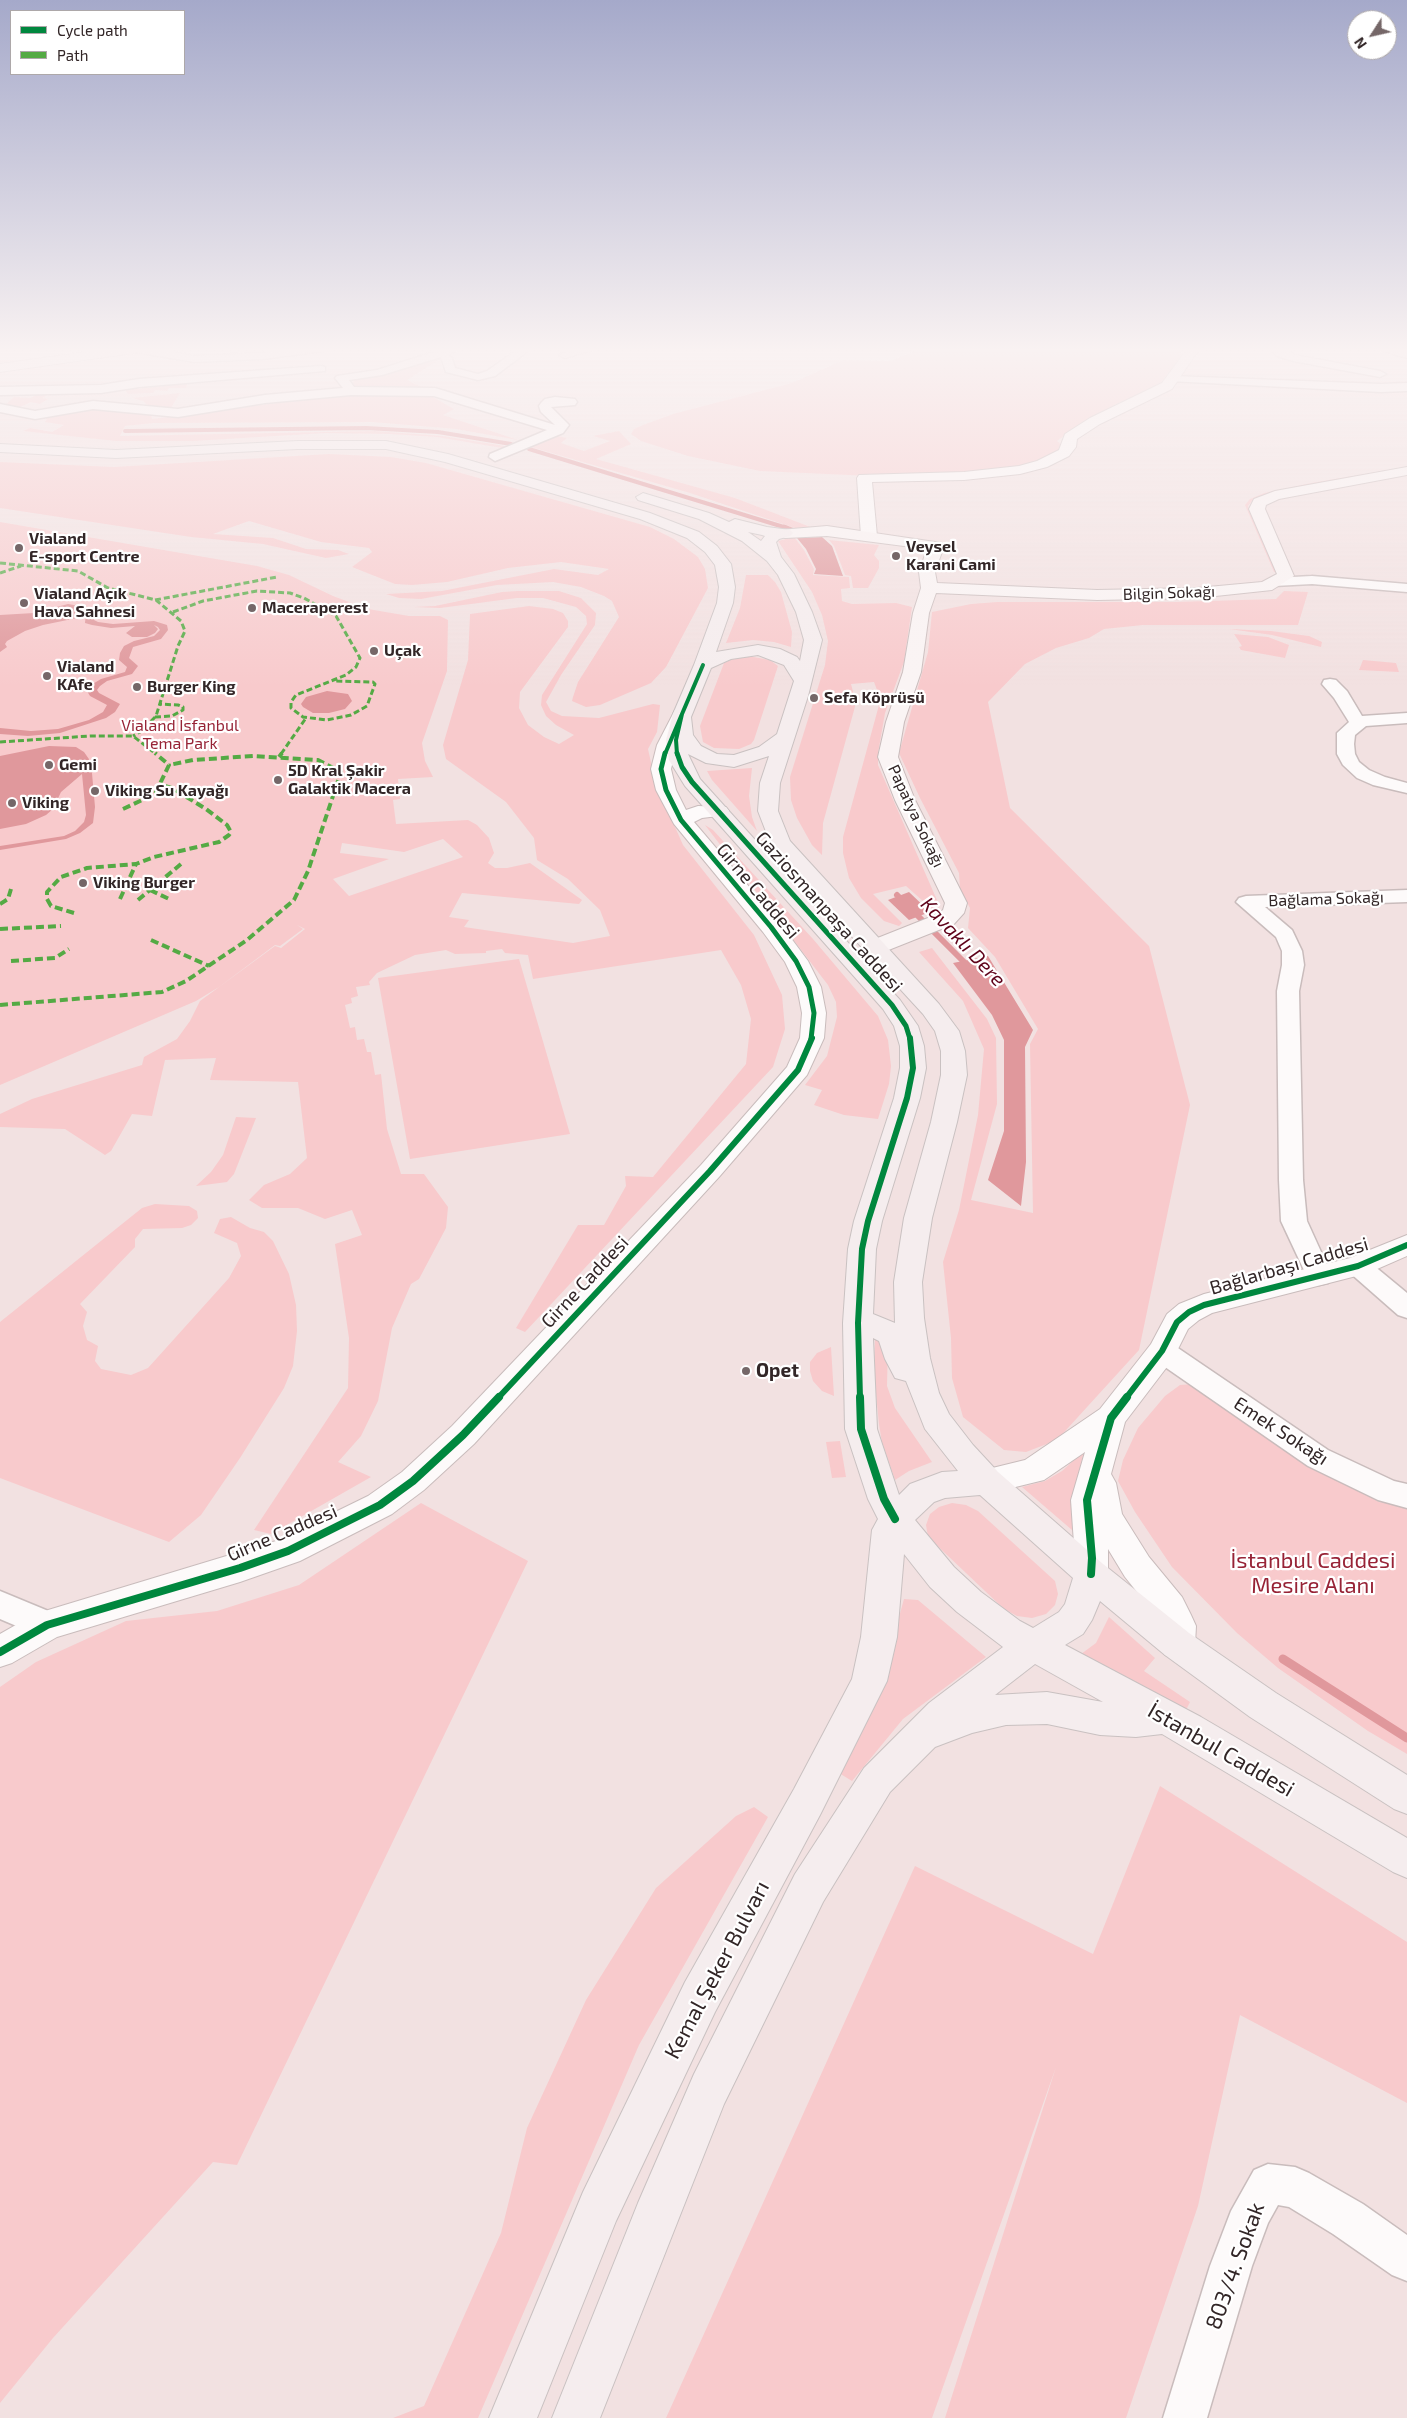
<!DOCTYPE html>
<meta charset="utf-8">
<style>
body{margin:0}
#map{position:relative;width:1407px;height:2418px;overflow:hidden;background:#f2e1e1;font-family:"Exo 2",sans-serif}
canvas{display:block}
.legend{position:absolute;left:10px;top:10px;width:175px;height:65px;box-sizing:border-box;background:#fff;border:1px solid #ada8a9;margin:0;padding:6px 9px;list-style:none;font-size:15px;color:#322627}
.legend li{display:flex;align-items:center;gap:10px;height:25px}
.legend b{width:25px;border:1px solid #ada8a9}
.north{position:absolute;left:1347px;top:10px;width:50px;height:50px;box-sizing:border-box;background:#fff;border:1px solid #ada8a9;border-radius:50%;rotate:235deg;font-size:14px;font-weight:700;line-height:20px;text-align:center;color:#322627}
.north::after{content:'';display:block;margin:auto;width:18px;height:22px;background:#756768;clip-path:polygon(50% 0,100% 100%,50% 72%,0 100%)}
</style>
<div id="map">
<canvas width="1407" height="2418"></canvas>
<ul class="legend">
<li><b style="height:6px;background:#00873e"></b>Cycle path</li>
<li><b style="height:6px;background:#54aa44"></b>Path</li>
</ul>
<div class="north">N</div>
</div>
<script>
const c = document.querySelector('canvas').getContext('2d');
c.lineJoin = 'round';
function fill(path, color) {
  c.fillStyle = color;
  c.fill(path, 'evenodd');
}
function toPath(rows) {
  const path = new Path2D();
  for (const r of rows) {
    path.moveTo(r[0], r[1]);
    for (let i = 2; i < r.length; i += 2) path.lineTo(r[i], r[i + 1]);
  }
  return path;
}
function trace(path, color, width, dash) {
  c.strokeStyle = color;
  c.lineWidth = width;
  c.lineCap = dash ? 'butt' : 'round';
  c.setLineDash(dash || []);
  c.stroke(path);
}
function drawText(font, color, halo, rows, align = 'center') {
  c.font = font + ' "Exo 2",sans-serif';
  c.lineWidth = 4.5;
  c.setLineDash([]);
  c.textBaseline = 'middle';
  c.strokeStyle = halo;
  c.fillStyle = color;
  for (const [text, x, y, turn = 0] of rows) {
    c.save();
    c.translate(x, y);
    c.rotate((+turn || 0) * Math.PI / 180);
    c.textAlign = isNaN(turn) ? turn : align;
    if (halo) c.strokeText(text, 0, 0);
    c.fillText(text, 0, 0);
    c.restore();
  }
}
const green = toPath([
 [922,348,1177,348,1183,355,1157,387,1142,396,1119,403,1083,422,1057,441,1064,447,1053,455,1024,467,996,471,871,476,760,471,688,456,641,441,631,434,634,429,643,425,673,414,792,383,843,360,891,361],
 [438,356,445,356,407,380,426,389,354,388,353,379,380,375],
 [188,381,186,388,169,388,167,391,155,390,153,393,128,394,125,390,162,386,162,383],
 [38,393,49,393,43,398,48,399,40,404,31,402,18,408,0,404,5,405,14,397,31,398],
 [180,393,171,408,152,409,143,401,132,398],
 [346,394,397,394,433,397,454,409,443,415,518,440,456,429,372,422,154,423,125,426,120,436,375,431,443,436,505,446,502,448,437,437,390,434,325,433,194,441,116,441,23,431,30,428,52,432,64,425,45,422,47,419,40,417,85,407,151,412,152,419],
 [619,431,631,444,596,459,735,498,813,528,795,528,690,493,531,447,557,436,567,438,561,443,584,451,610,441,593,436],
 [329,454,391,457,426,463,650,527,674,539,698,557,705,569,708,588,666,667,651,683,600,705,586,707,572,701,573,697,578,682,619,617,612,601,604,596,581,587,553,582,497,585,421,599,399,598,386,594,442,591,554,569,598,575,609,569,561,562,508,568,447,582,412,585,395,584,352,567,372,552,369,548,321,542,249,521,213,534,273,538,306,549,338,550,349,554,326,558,263,544,191,537,0,508,0,462,114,467],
 [1407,467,1277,492,1253,500,1248,506,1277,572,1274,572,1248,512,1245,505,1250,499,1264,493,1311,483],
 [0,522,257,566,289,575,333,596,368,609,409,616,440,616,448,620,447,671,422,743,425,761,433,777,398,779,400,799,393,800,396,824,468,820,477,825,489,838,494,853,488,863,495,868,507,868,530,863,582,900,579,904,462,893,449,917,469,920,464,927,573,943,610,936,600,910,568,879,537,860,534,838,506,802,446,759,443,745,468,660,470,614,529,606,553,609,563,613,568,621,568,627,520,692,519,708,528,725,544,737,559,744,574,735,556,725,546,716,541,705,542,695,587,624,586,616,576,607,543,598,517,598,440,608,414,607,435,606,502,592,518,591,559,591,581,598,596,613,595,625,561,675,546,702,551,711,562,716,599,718,653,704,660,705,657,732,648,749,652,767,672,820,683,845,754,935,782,995,785,1029,773,1067,525,1332,516,1328,578,1225,604,1225,626,1186,625,1176,653,1177,746,1064,751,1019,741,985,721,950,533,979,528,955,505,953,502,949,486,951,486,953,455,954,446,950,415,955,377,973,369,982,370,985,356,987,358,996,351,998,352,1003,345,1005,350,1028,355,1027,357,1040,364,1039,367,1052,371,1052,375,1075,381,1074,387,1129,401,1174,424,1174,448,1207,446,1228,419,1279,411,1284,392,1328,378,1401,361,1436,338,1462,371,1477,271,1534,254,1530,348,1388,349,1338,335,1244,362,1235,352,1210,325,1219,298,1208,262,1208,249,1200,264,1185,290,1174,307,1158,298,1082,210,1080,216,1058,165,1060,152,1116,132,1114,111,1151,105,1155,65,1129,0,1127,0,1114,32,1099,142,1065,144,1057,177,1039,190,1021,200,1001,275,946,281,948,305,929,297,925,303,929,280,946,275,945,219,987,196,1001,0,1085],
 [443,839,463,857,349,896,333,879,389,859,340,853,342,843,404,852],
 [790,538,795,538,804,550,814,569,813,575,849,577,850,588,841,589,842,601,852,604,896,603,912,607,904,662,885,713,878,753,878,765,940,907,933,910,906,886,873,894,902,923,899,926,884,921,861,898,849,878,843,853,843,837,879,705,879,695,874,682,851,684,856,703,823,823,822,855,812,845,797,818,791,800,790,777,825,665,828,641,822,615,812,592,778,541],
 [829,540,879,545,874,555,879,561,879,568,868,588,853,588,851,576,845,575,834,546],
 [746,575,768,575,775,582,781,592,792,632,791,647,774,642,753,640,726,643,740,608],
 [1284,591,1308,592,1298,625,1143,625,1104,629,1089,638,1056,648,1025,664,988,702,1010,808,1149,946,1190,1105,1139,1350,1057,1440,1026,1452,1004,1450,963,1417,952,1378,951,1338,943,1262,959,1210,978,1115,984,1049,963,1001,919,952,932,948,987,1019,996,1038,997,1104,971,1200,1033,1213,1030,1044,1038,1029,995,957,968,928,970,908,960,889,959,873,920,798,899,753,928,652,932,612,971,604,997,602,1174,602,1276,599],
 [1229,629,1271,631,1309,636,1322,642,1321,647,1272,635],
 [1234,634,1268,637,1289,645,1285,658,1241,650,1239,647,1242,646],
 [748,656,770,660,778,666,754,740,751,744,739,749,714,748,703,742,700,726,724,663,734,658],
 [1363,660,1396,663,1399,672,1359,670],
 [752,768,749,796,752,817,757,831,712,780,707,771],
 [705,825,713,830,813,939,878,1016,888,1040,891,1066,889,1084,878,1119,844,1115,814,1105,822,1090,805,1085,827,1056,837,1017,836,1002,828,985],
 [519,959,570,1134,410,1159,378,978],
 [236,1117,256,1118,234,1174,227,1182,196,1186,211,1172,223,1155],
 [155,1204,189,1206,197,1211,198,1218,191,1225,182,1228,143,1229,135,1239,135,1247,80,1304,87,1312,83,1326,87,1340,98,1346,95,1361,101,1369,131,1375,148,1368,229,1278,241,1256,237,1243,214,1233,220,1219,231,1217,250,1228,264,1232,273,1241,289,1274,296,1305,297,1331,293,1366,284,1388,240,1458,201,1515,169,1542,0,1478,0,1322,142,1208],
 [875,1339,888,1343,887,1386,895,1408,932,1462,909,1471,895,1480,882,1443,879,1424,874,1374],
 [831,1347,834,1396,822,1391,813,1381,810,1371,810,1362,817,1353],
 [1193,1384,1305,1463,1379,1502,1407,1506,1407,1754,1368,1731,1278,1668,1237,1633,1172,1567,1135,1512,1118,1481,1123,1460,1138,1428,1165,1396,1180,1385],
 [840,1441,846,1477,832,1478,826,1442],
 [1084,1451,1072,1502,1072,1530,1022,1487,1045,1481,1062,1471],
 [421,1503,528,1561,237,2165,213,2162,53,2338,0,2403,0,1687,36,1662,126,1621,217,1611,299,1585],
 [952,1503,966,1505,978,1511,1055,1581,1058,1594,1055,1605,1046,1614,1032,1618,1017,1616,1004,1609,928,1537,926,1525,930,1514,939,1507],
 [904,1599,918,1600,986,1657,903,1719,852,1781,839,1773,894,1635],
 [1109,1617,1155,1658,1144,1671,1190,1702,1186,1710,1077,1657,1096,1643],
 [1160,1786,1407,1942,1407,2103,1240,2015,1198,2206,1126,2418,945,2418,1056,2067,932,2418,666,2418,915,1866,1093,1954],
 [754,1807,768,1817,639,2045,478,2418,393,2418,424,2406,501,2233,527,2128,586,2000,656,1888,736,1816]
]);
const water = toPath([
 [822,537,832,546,843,576,814,574,816,569,806,549,797,538],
 [68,604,91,608,94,611,94,620,98,622,113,624,154,621,167,625,168,630,161,639,133,647,129,658,138,666,132,674,107,681,100,686,97,690,99,693,120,704,115,712,106,718,60,733,28,736,0,734,0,728,31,731,58,729,89,720,103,712,107,705,90,696,87,691,91,685,101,679,125,672,127,667,119,660,120,653,124,646,134,641,154,636,160,630,158,627,154,625,158,629,155,633,147,637,132,637,126,633,135,626,111,628,92,625,85,623,86,612,83,610,73,608,83,612,82,617,43,625,25,631,7,641,5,644,7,647,0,652,0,615,34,613],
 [327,691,348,694,352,701,345,709,329,713,313,713,303,707,301,704,306,697],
 [49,746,76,747,84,752,91,762,95,807,93,823,80,833,66,839,0,850,0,846,64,836,75,831,84,822,86,815,82,774,61,792,53,809,46,815,26,824,0,829,0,756],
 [909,892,930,912,909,920,888,900],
 [988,956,1033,1030,1025,1047,1026,1162,1021,1206,988,1180,1004,1131,1004,1040,992,1015,953,963]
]);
const streamFar3 = toPath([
 [125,431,366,428,438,432,511,444],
 [529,449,787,528]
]);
const streamFar2 = toPath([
 [784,527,800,533]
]);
const streamFar1 = toPath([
 [897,895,969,967]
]);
const stream = toPath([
 [1283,1659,1407,1738]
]);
const minor = toPath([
 [130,348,150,348,194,356,263,353,296,348,328,348,323,351,263,359,194,362,135,352,131,351,130,348],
 [520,348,532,348,495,376,478,380,446,372,441,357,382,375,349,380,354,387,435,388,555,425,541,412,539,406,541,403,545,399,555,397,575,399,577,402,575,405,551,407,569,425,563,433,495,461,489,457,490,454,547,430,434,396,351,395,265,403,178,417,93,409,35,419,0,412,0,404,35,411,93,401,178,409,265,395,343,388,335,378,337,376,377,370,447,348,455,351,448,355,452,358,455,368,478,374,487,371,520,348],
 [579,348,598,348,565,358,559,355,579,348],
 [1270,348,1282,348,1295,355,1380,371,1386,374,1380,377,1293,361,1277,356,1270,348],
 [1375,348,1394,348,1407,352,1407,358,1375,348],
 [321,366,325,367,325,371,139,387,101,393,0,395,0,387,101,385,139,379,321,366],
 [1173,376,1381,384,1407,383,1407,391,1381,392,1169,381,1169,377,1173,376],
 [1312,576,1407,584,1407,592,1312,584,1274,586,1267,582,1274,578,1312,576],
 [1330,679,1336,680,1347,691,1362,716,1407,713,1407,723,1366,726,1355,735,1354,744,1355,754,1359,762,1369,770,1385,777,1407,783,1407,793,1373,785,1357,778,1343,765,1337,754,1337,733,1349,722,1334,698,1322,684,1324,680,1330,679],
 [1407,890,1407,902,1265,907,1292,930,1302,951,1304,965,1299,991,1303,1180,1307,1221,1332,1276,1328,1283,1319,1285,1310,1283,1281,1221,1279,1180,1277,991,1282,965,1282,951,1276,937,1236,902,1239,898,1246,896,1407,890],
 [1358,1257,1367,1260,1407,1293,1407,1318,1398,1315,1349,1272,1345,1266,1349,1260,1358,1257],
 [1162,1341,1172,1344,1328,1450,1394,1481,1407,1484,1407,1508,1378,1500,1308,1466,1152,1358,1148,1351,1152,1344,1162,1341],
 [0,1591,58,1615,63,1625,58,1635,47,1639,0,1619,0,1591],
 [1268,2164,1295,2167,1309,2173,1363,2204,1407,2235,1407,2281,1392,2275,1333,2234,1289,2207,1278,2205,1268,2223,1252,2266,1207,2418,1163,2418,1210,2266,1231,2211,1254,2170,1268,2164]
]);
const tertiary = toPath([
 [114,348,147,348,141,352,0,372,0,364,114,348],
 [1188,348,1200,348,1172,389,1100,424,1077,439,1076,447,1069,456,1047,467,1020,474,964,480,872,482,877,536,869,541,861,536,857,478,859,475,964,472,1019,466,1037,461,1059,450,1065,434,1090,418,1162,383,1188,348],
 [682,708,689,710,691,714,677,745,671,769,676,790,686,810,698,806,726,807,729,811,726,815,702,818,694,822,779,922,808,961,821,987,826,1013,824,1038,807,1075,719,1177,474,1444,424,1490,392,1514,300,1561,240,1582,57,1637,12,1663,0,1667,0,1634,35,1614,276,1541,368,1496,402,1472,452,1426,701,1165,787,1067,800,1038,802,1013,797,987,785,962,763,932,674,824,656,790,651,769,657,745,673,714,675,710,682,708],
 [1407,1235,1407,1256,1368,1273,1212,1313,1199,1320,1188,1329,1173,1359,1125,1422,1111,1474,1116,1483,1122,1514,1149,1557,1182,1597,1191,1615,1196,1626,1195,1644,1189,1655,1177,1659,1165,1655,1159,1644,1162,1626,1157,1617,1125,1577,1108,1549,1108,1574,1103,1584,1091,1588,1079,1584,1074,1574,1075,1558,1071,1500,1085,1452,1044,1480,987,1494,976,1490,971,1481,976,1472,1025,1460,1100,1409,1151,1344,1167,1314,1179,1304,1204,1294,1350,1258,1407,1235]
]);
const secondary = toPath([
 [1407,467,1407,475,1279,499,1266,505,1265,509,1294,576,1272,590,1197,598,1097,600,936,593,929,613,921,672,904,722,898,757,915,800,967,903,964,913,954,924,881,953,873,955,865,953,862,948,865,943,938,914,943,910,945,903,895,800,878,757,886,722,903,672,913,613,921,588,919,572,927,549,827,536,785,538,780,536,777,533,780,530,827,526,942,543,944,546,935,572,937,583,1097,590,1197,588,1262,582,1277,574,1249,509,1254,499,1275,491,1407,467]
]);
const primary = toPath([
 [298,441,386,441,448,454,650,513,699,532,717,546,731,564,735,587,733,603,716,652,758,645,780,649,797,657,800,661,804,640,796,612,778,575,767,561,742,541,699,519,638,500,636,497,643,493,709,513,729,522,735,519,767,527,790,530,793,533,790,536,779,539,776,542,781,557,794,574,812,612,822,640,808,696,780,783,778,811,790,841,939,1004,959,1031,965,1051,967,1075,957,1122,932,1218,922,1282,924,1318,930,1358,939,1393,949,1414,973,1445,998,1472,1103,1564,1189,1633,1276,1693,1407,1775,1407,1814,1394,1809,1250,1717,1165,1655,1100,1601,1092,1620,1083,1634,1065,1645,1201,1717,1407,1838,1407,1878,1393,1872,1162,1734,1136,1737,1100,1735,1047,1724,1006,1725,972,1733,935,1747,890,1792,823,1902,724,2104,600,2418,552,2418,638,2203,694,2074,795,1874,864,1768,929,1703,1003,1647,957,1612,930,1587,904,1554,897,1637,887,1681,820,1815,715,2012,616,2221,537,2418,489,2418,583,2192,685,1982,794,1789,852,1679,861,1637,872,1530,878,1519,868,1499,845,1429,843,1323,848,1249,854,1221,894,1098,900,1068,900,1046,894,1026,883,1009,685,786,669,760,666,740,673,714,694,665,717,603,719,587,715,565,705,552,687,538,640,519,445,462,386,449,298,449,116,458,0,452,0,444,116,450,298,441],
 [748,532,762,535,765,536,761,541,748,532],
 [758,655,784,665,794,681,777,734,759,747,734,755,717,754,701,746,693,735,691,717,711,668,731,659,758,655],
 [688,754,706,763,734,767,769,756,760,783,758,811,770,842,788,867,923,1014,935,1031,941,1051,941,1075,931,1122,904,1218,894,1282,895,1323,873,1314,876,1249,882,1221,920,1098,926,1068,924,1046,918,1026,900,1000,700,779,688,754],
 [873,1338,879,1341,885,1359,895,1378,906,1381,925,1429,958,1471,942,1472,910,1484,899,1495,877,1429,873,1338],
 [980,1495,1073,1578,1065,1604,1059,1612,1033,1628,1020,1621,981,1592,954,1567,915,1520,934,1502,945,1498,980,1495],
 [1035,1664,1103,1702,1047,1692,995,1695,1035,1664]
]);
const quietFar1 = toPath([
 [0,563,78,571,108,588,156,600,181,621,185,631,178,646,156,716,143,730,133,736],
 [0,573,21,566],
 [155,600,277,577],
 [173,612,203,601,257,591,290,593,304,598,336,616,360,658,356,667,346,675,296,695,291,702,291,708,303,717,327,720,351,715,367,706,375,684,373,682,335,681],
 [155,717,172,716,183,710,183,707,178,705,159,704],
 [0,742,90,736,133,736,156,754],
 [281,754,306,718]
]);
const quiet = toPath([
 [279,757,282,753],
 [123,809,155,794,169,765,155,753],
 [150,890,169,899],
 [120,899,136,864],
 [138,900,181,864],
 [0,904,8,899,11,889],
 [74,913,51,906,47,899,47,892,61,877,87,868,136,864,154,857,219,842,229,835,231,832,227,825,206,809,172,788,161,785],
 [0,929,61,926],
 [151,940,209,966],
 [11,961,55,958,69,949],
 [0,1005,162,992,186,981,247,940,294,900,308,871,341,772,318,760,253,756,193,760,169,765]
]);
const cyclewayFar3 = toPath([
 [665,754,682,714],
 [677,754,676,740,682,714,703,665]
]);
const cyclewayFar2 = toPath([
 [665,753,661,769,666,790,681,820,771,927,796,961,809,987,814,1013,811,1039],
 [677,753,682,767,692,782,892,1005,906,1026,910,1039]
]);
const cyclewayFar1 = toPath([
 [498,1398,710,1171,798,1070,812,1038],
 [860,1398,858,1323,862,1249,868,1221,907,1098,913,1068,910,1038],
 [1126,1398,1162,1351,1177,1322,1189,1312,1204,1305,1358,1266,1407,1245]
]);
const cycleway = toPath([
 [860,1397,861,1429,884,1499,895,1519],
 [1091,1574,1092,1558,1087,1500,1111,1418,1127,1397],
 [0,1652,47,1625,240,1568,288,1551,380,1505,413,1481,463,1435,499,1397]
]);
const markers = [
 [19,548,5,"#756768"],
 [896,556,5,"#756768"],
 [24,603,5,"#756768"],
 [252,608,5,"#756768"],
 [374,651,5,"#756768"],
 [47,676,5,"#756768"],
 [137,687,5,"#756768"],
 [814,698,5,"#756768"],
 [49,765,5,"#756768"],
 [278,780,5,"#756768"],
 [95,791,5,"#756768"],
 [12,803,5,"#756768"],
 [83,883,5,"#756768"],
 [746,1371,5,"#756768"]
];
const farPoinames = [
 ["Vialand",29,539],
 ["E-sport Centre",29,557],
 ["Veysel",906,547],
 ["Karani Cami",906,565],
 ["Vialand Açık",34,594],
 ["Hava Sahnesi",34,612],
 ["Maceraperest",262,608],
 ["Uçak",384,651],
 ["Vialand",57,667],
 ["KAfe",57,685],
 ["Burger King",147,687],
 ["Sefa Köprüsü",824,698],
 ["Gemi",59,765],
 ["5D Kral Şakir",288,771],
 ["Galaktik Macera",288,789],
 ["Viking Su Kayağı",105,791],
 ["Viking",22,803],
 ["Viking Burger",93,883]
];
const farStreetnames = [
 ["Bilgin Sokağı",1169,593,-2],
 ["Papatya Sokağı",916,816,65],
 ["Bağlama Sokağı",1326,899,-2]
];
const farParknames = [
 ["Vialand İsfanbul",180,726],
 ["Tema Park",180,744]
];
const streetNames = [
 ["Girne Caddesi",758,891,50],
 ["Gaziosmanpaşa Caddesi",829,912,48],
 ["Bağlarbaşı Caddesi",1289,1266,-16],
 ["Girne Caddesi",585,1282,-47],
 ["Emek Sokağı",1281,1431,33],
 ["Girne Caddesi",282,1533,-23]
];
const poiNames = [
 ["Opet",756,1371]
];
const waterNames = [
 ["Kavaklı Dere",963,942,47]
];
const nearParknames = [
 ["İstanbul Caddesi",1313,1561],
 ["Mesire Alanı",1313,1586]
];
const nearStreetnames = [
 ["İstanbul Caddesi",1221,1750,30],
 ["Kemal Şeker Bulvarı",717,1970,-62],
 ["803/4. Sokak",1235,2266,-70]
];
fill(green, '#f8cacc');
fill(water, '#e0989c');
trace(streamFar3, '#e0989c', 4);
trace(streamFar2, '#e0989c', 5);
trace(streamFar1, '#e0989c', 6);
trace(stream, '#e0989c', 9);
trace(minor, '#c9bcbc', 3);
trace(tertiary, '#c9bcbc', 2);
trace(secondary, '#c9bcbc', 2);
trace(primary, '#c9c1c1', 2);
fill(minor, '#fdfafa');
fill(tertiary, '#fdfafa');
fill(secondary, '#faf4f4');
fill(primary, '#f5edee');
trace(quietFar1, '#54aa44', 3, [6, 3]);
trace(quiet, '#54aa44', 4, [8, 4]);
trace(cyclewayFar3, '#00873e', 4);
trace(cyclewayFar2, '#00873e', 5);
trace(cyclewayFar1, '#00873e', 6);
trace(cycleway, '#00873e', 8);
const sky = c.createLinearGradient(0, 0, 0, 687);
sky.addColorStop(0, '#a5a9ca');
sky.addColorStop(0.51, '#f9f2f2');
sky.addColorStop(1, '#f9f2f200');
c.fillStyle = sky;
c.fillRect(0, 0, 1407, 687);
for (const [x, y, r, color] of markers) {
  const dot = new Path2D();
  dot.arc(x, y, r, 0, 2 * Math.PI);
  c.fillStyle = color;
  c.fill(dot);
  trace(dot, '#fff', 2);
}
drawText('bold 16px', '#322627', '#fff', farPoinames, 'left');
drawText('16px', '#322627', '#fff', farStreetnames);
drawText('16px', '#972336', '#fff', farParknames);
drawText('19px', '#322627', '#fff', streetNames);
drawText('bold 19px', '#322627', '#fff', poiNames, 'left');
drawText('italic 20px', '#5e0219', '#fff', waterNames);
drawText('22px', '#972336', '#fff', nearParknames);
drawText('22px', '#322627', '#fff', nearStreetnames);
</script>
